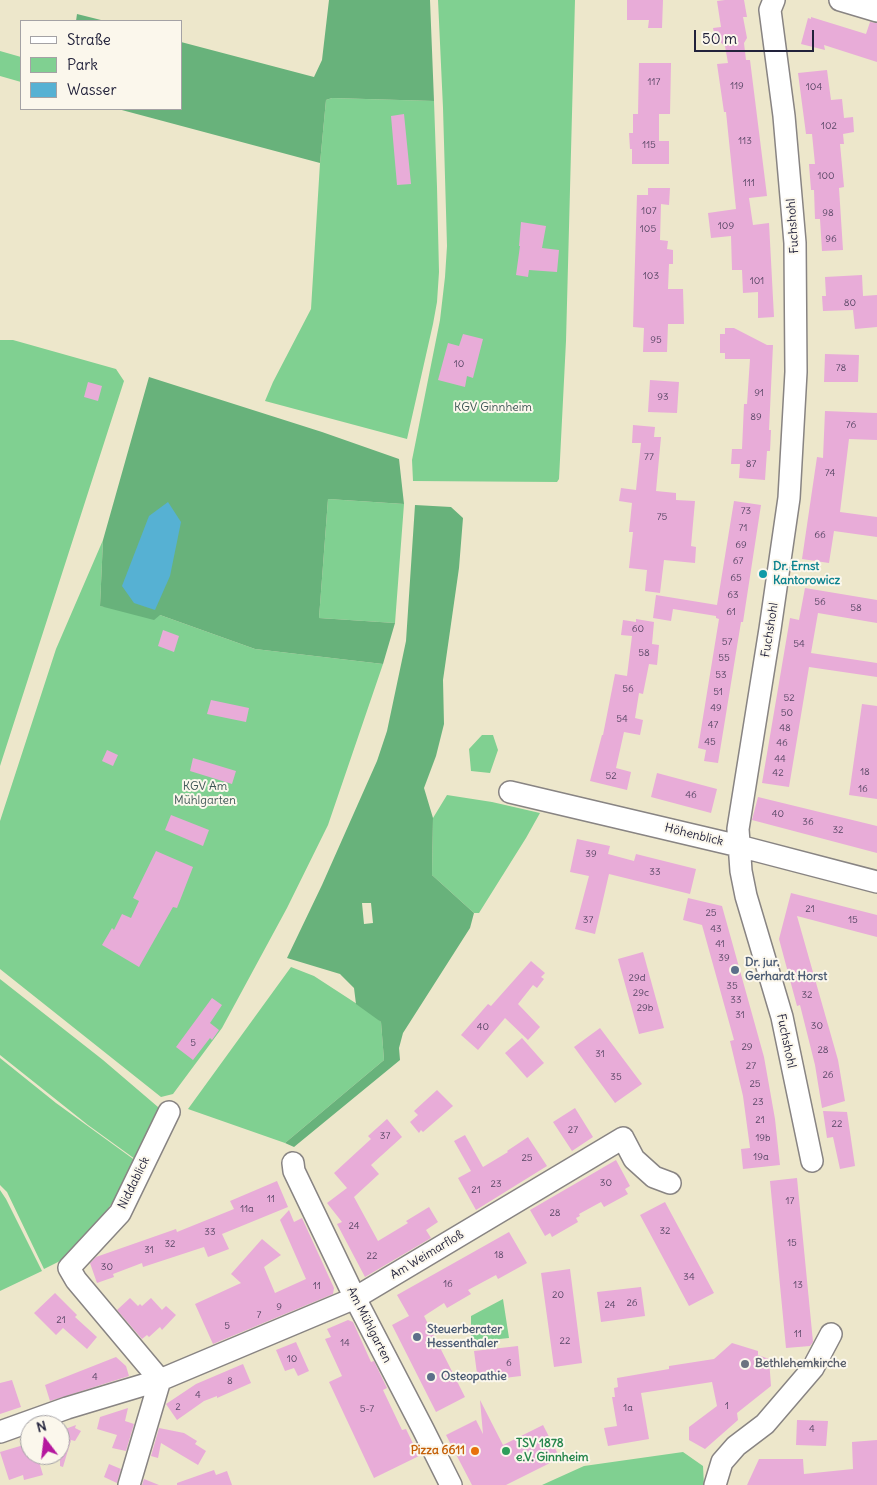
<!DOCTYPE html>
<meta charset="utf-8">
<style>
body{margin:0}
#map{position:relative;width:877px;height:1485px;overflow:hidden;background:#ede7cb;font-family:Delius,sans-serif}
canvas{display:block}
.legend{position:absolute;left:20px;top:20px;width:162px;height:90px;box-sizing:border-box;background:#fbf7ec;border:1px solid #a4a2a5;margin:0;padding:6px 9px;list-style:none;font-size:15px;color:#22223b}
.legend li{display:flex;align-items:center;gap:10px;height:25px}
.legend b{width:25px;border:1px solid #a4a2a5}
.north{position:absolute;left:20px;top:1415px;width:50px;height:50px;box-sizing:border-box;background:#fbf7ec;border:1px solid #a4a2a5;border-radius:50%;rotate:345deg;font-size:14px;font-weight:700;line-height:20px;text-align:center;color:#22223b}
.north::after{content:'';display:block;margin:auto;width:18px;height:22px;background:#b5179e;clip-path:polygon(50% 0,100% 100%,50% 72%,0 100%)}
.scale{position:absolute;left:694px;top:30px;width:120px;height:22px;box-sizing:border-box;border:2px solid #22223b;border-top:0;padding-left:6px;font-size:15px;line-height:18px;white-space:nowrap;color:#22223b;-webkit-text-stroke:4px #fbf7ec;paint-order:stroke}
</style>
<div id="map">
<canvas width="877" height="1485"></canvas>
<ul class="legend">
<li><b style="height:6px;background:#fff"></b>Straße</li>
<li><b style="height:14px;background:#80d091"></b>Park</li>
<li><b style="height:14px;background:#56b1d3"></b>Wasser</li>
</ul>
<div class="north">N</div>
<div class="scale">50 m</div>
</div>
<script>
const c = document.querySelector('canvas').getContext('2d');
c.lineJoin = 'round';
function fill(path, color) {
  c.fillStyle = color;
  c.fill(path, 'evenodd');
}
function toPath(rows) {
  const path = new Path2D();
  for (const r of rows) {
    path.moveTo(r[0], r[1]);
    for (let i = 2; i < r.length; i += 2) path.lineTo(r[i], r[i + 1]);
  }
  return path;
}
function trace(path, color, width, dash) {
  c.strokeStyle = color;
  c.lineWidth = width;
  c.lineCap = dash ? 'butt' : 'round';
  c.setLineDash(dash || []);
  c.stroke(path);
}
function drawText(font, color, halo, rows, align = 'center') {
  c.font = font + ' Delius,sans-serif';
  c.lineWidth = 4;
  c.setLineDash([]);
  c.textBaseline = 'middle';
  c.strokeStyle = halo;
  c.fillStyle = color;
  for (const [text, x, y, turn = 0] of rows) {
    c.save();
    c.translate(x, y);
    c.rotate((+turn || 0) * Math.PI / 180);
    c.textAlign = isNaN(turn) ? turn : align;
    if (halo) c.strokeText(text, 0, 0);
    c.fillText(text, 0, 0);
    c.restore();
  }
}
const green = toPath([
 [438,0,575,0,566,341,559,479,557,482,413,481,412,460,440,320,445,277,447,246,443,108],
 [0,51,21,57,21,82,0,76],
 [332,98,434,101,437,187,439,272,437,302,433,324,407,439,265,401,273,382,311,309,320,163,326,100],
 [0,340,13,340,116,369,124,381,0,766],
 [328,499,404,504,395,623,319,618],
 [103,540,100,606,160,615,255,649,383,664,328,825,287,908,222,1028,173,1094,161,1097,0,969,0,821,56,649],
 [482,735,493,735,498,750,490,773,471,771,469,749],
 [447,795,492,802,540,813,526,838,479,913,474,913,432,875,433,818],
 [291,967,314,976,374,1015,381,1022,384,1060,285,1143,188,1109],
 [0,979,103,1060,158,1107,161,1120,135,1159,88,1125,0,1055],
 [0,1058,56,1103,136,1161,118,1194,100,1221,64,1259,44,1269,7,1192,0,1185],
 [0,1190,6,1199,42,1271,0,1291],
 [503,1299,509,1338,471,1342,471,1316],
 [683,1452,703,1466,704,1485,542,1485,584,1466]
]);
const forest = toPath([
 [329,0,430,0,434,101,332,98,326,100,320,163,118,109,181,109,181,42,314,77,322,60],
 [77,14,105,21,76,21],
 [149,377,322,432,399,459,404,504,328,499,319,618,395,623,383,664,255,649,160,615,154,620,100,606,103,540],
 [415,505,451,507,463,518,459,568,443,680,444,724,436,756,424,788,433,818,432,875,474,913,470,928,403,1033,399,1048,400,1060,294,1147,285,1143,384,1060,381,1022,356,1004,354,988,340,974,287,958,322,885,377,761,387,731,406,641],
 [362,903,371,903,373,923,364,924]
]);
const water = toPath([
 [168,502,181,522,170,576,155,610,134,603,122,586,149,516]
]);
const building = toPath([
 [627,0,663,0,662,28,648,28,649,20,627,20],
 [725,0,744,0,747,17,743,17,747,38,744,43,746,60,750,60,767,196,749,198,753,225,769,223,774,317,758,318,758,292,743,293,742,270,732,270,731,236,711,238,708,213,736,209,726,112,724,112,717,64,728,63,725,46,715,38,713,28,721,27,717,1],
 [811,17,866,34,870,22,877,23,877,62,824,45,825,50,801,44,808,18,811,19],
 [639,63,671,63,670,114,659,114,659,141,669,141,669,164,632,164,632,149,630,149,629,133,633,133,633,114,638,114],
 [827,70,831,100,842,99,844,118,853,117,854,132,843,134,844,144,840,144,844,187,839,188,843,250,822,251,820,219,815,219,814,190,811,190,809,164,815,164,812,134,806,134,798,73],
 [404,114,411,184,397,185,391,116],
 [648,188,670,188,669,205,661,204,660,240,668,241,667,249,673,250,673,264,669,264,668,289,683,289,684,324,668,324,667,352,643,352,644,328,633,327,637,195,648,195],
 [521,222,546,226,542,248,559,250,557,272,529,270,528,277,516,275,520,246,519,246],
 [862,275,863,296,877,295,877,327,855,329,853,310,823,311,822,296,826,296,825,277],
 [725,328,734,328,767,345,773,345,769,430,771,430,770,451,767,451,765,480,739,478,740,464,731,464,732,449,742,449,744,404,747,404,750,359,725,359,725,353,720,353,720,334,725,334],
 [463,334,483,339,473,378,467,376,465,387,438,380,448,343,459,346],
 [825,354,859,355,858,382,824,382],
 [650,380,679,382,677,413,648,412],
 [88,382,102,386,98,401,84,397],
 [825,411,877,413,877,440,849,439,840,512,877,517,877,537,834,531,829,563,802,559,817,457,823,458],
 [633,425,655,427,654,437,661,437,656,491,676,493,676,500,695,501,691,546,696,547,695,563,664,560,660,593,645,591,647,570,629,568,633,532,629,532,632,503,619,501,621,488,636,490,641,443,632,443],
 [734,501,761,505,743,622,741,622,718,763,704,761,706,750,698,748,719,619,716,618,716,616,673,609,671,621,653,618,656,595,717,605],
 [805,588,877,600,877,623,818,613,811,653,877,663,877,677,809,667,789,787,762,783,790,618,799,620],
 [636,619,654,622,652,644,659,645,657,665,649,664,643,694,639,693,635,718,643,720,640,735,624,732,616,768,631,772,627,790,590,781,602,735,603,735,615,674,627,676,632,636,621,635,623,620,636,622],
 [163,630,179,636,174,652,158,646],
 [211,700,249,708,246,722,207,714],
 [862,704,877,706,877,799,849,795],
 [107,750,118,755,113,766,102,761],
 [193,758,236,771,232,784,190,771],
 [657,773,717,789,711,813,651,797],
 [758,797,877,826,877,853,752,820],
 [171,815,209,830,203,846,165,830],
 [577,839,610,846,608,854,634,861,636,854,696,869,690,894,609,874,595,934,575,929,589,876,570,872],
 [156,851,193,867,177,908,173,907,139,967,102,945,112,928,114,930,122,914,131,918,139,901,133,898],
 [791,893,877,915,877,937,797,916,838,1060,845,1101,822,1108,815,1065,800,1005,797,1006,779,939],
 [688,898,722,906,764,1057,775,1119,780,1165,743,1169,741,1149,750,1148,743,1096,730,1041,734,1040,702,925,683,920],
 [643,952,664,1028,639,1034,618,959],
 [531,961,545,973,541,977,544,979,537,988,533,985,518,1004,540,1027,528,1040,505,1018,478,1050,461,1035,488,1004,491,1006],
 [212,998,222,1005,210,1023,219,1030,212,1040,210,1038,193,1060,176,1047],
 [600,1028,642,1084,615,1103,574,1047],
 [522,1038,544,1063,527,1078,505,1053],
 [437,1090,453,1106,423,1132,421,1130,419,1133,410,1122,418,1115,414,1111],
 [575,1108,593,1137,572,1151,553,1122],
 [823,1111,847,1112,855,1166,840,1169,833,1137,827,1138],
 [387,1119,402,1137,371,1165,379,1174,354,1197,378,1241,408,1223,406,1221,429,1207,438,1222,426,1230,431,1238,365,1277,337,1224,342,1222,327,1203,347,1188,334,1173,371,1139,368,1136],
 [465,1135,483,1167,508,1152,507,1151,528,1137,547,1166,476,1210,458,1178,471,1171,454,1141],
 [616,1160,630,1186,625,1189,628,1194,604,1207,601,1202,579,1214,580,1216,576,1218,578,1222,552,1237,550,1233,545,1236,530,1210],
 [797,1178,813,1342,810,1346,786,1348,770,1181],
 [277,1181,288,1207,222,1234,229,1249,208,1257,204,1247,143,1267,142,1263,113,1274,114,1277,97,1283,90,1263,96,1257,176,1229,177,1232,234,1209,230,1201],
 [665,1202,714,1293,689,1306,640,1215],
 [289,1210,294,1222,302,1218,334,1288,333,1294,213,1344,195,1304,241,1283,231,1274,262,1239,281,1255,264,1267,275,1293,306,1279,280,1220],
 [509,1232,527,1263,498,1279,496,1275,468,1290,471,1294,447,1308,444,1303,424,1316,465,1397,436,1412,392,1325,409,1316,397,1295],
 [570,1269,582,1363,554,1367,541,1273],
 [641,1287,645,1316,601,1322,597,1292],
 [55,1293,77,1315,75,1317,97,1337,87,1349,63,1328,56,1335,34,1313],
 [130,1298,138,1306,140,1304,142,1306,151,1298,162,1310,166,1306,176,1315,162,1330,160,1327,149,1337,147,1335,142,1339,117,1310],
 [348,1320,353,1322,371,1362,374,1361,387,1388,383,1390,402,1430,406,1429,419,1456,374,1478,329,1382,342,1376,325,1339,331,1337,327,1329],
 [296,1342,309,1371,298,1376,294,1368,285,1371,276,1350],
 [732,1343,758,1351,758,1355,769,1359,771,1386,737,1413,738,1420,705,1449,689,1440,689,1427,717,1406,712,1382,641,1393,649,1439,608,1446,604,1428,617,1426,612,1397,615,1397,614,1388,618,1387,617,1378,669,1369,669,1366,714,1359],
 [518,1346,521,1376,478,1381,474,1351],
 [116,1357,126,1366,129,1376,50,1401,45,1385],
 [243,1364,251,1383,217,1398,217,1396,204,1401,177,1420,166,1404,196,1384],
 [12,1380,21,1407,0,1414,0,1383],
 [480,1400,503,1445,543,1425,560,1458,506,1485,472,1485,446,1435,476,1420,483,1434],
 [128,1408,125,1421,134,1424,126,1451,112,1448,117,1435,97,1429,100,1417],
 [797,1420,828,1421,826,1446,796,1445],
 [76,1425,75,1428,81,1431,75,1441,71,1440,63,1467,60,1466,60,1431],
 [159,1428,184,1433,197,1441,195,1444,206,1451,198,1465,161,1443,158,1458,151,1456],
 [877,1440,877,1485,747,1485,759,1459,803,1459,804,1474,853,1469,852,1442],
 [27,1444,30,1457,37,1455,43,1475,24,1480,23,1475,9,1480,0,1452],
 [109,1464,121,1469,117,1483,104,1477],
 [214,1470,216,1475,227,1471,232,1485,177,1485,177,1483],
 [144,1479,159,1485,142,1485]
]);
const minor = toPath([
 [774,0,770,10,784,116,795,243,796,372,789,498,770,629,738,829,741,871,746,896,782,1017,812,1161],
 [840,0,877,11],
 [510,792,739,846,877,882],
 [293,1163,294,1171,355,1298,423,1429,451,1485],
 [160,1380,76,1280,69,1268,120,1213,169,1112],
 [0,1432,67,1408,160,1380,355,1298,623,1138,634,1159,654,1177,670,1183],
 [129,1485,160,1380],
 [715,1485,722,1462,736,1446,765,1424,813,1368,831,1334]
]);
const markers = [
 [763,574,5,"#0f9aa8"],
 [735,970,5,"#5c6f8a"],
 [417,1337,5,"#5c6f8a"],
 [745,1364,5,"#6b7280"],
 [431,1377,5,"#5c6f8a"],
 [475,1451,5,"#e8710a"],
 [506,1451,5,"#2e9e5b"]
];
const numberNames = [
 ["117",654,82],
 ["119",737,86],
 ["104",814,87],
 ["102",829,126],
 ["113",745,141],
 ["115",649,145],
 ["100",826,176],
 ["111",749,183],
 ["107",649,211],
 ["98",828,213],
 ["109",726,226],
 ["105",648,229],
 ["96",831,239],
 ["103",651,276],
 ["101",757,281],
 ["80",850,303],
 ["95",656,340],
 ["10",459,364],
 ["78",841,368],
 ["91",759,393],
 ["93",663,397],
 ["89",756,417],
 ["76",851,425],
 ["77",649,457],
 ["87",751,464],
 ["74",830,473],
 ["73",746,511],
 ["75",662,517],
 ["71",743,528],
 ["66",820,535],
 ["69",741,545],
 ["67",738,561],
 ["65",736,578],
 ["63",733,595],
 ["56",820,602],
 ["58",856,608],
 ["61",731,612],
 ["60",638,629],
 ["57",727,642],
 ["54",799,644],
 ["58",644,653],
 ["55",724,658],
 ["53",721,675],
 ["56",628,689],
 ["51",718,692],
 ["52",789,698],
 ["49",716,708],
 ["50",787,713],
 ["54",622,719],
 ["47",713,725],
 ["48",785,728],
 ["45",710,742],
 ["46",782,743],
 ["44",780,759],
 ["18",865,772],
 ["42",778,773],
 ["52",611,776],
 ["16",863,789],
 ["46",691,795],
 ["40",778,814],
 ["36",808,822],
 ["32",838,830],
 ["39",591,854],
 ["33",655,872],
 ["21",810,909],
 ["25",711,913],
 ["37",588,920],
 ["15",853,920],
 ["43",716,929],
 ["41",720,944],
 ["39",724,958],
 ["29d",637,978],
 ["35",732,986],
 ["29c",641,993],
 ["32",807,995],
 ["33",736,1000],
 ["29b",645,1008],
 ["31",740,1015],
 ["30",817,1026],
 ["40",483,1027],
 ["5",193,1043],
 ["29",747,1047],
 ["28",823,1050],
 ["31",600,1054],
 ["27",751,1066],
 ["26",828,1075],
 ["35",616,1077],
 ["25",755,1084],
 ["23",758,1102],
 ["21",760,1120],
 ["22",837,1124],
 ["27",573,1130],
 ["37",385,1136],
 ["19b",763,1138],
 ["19a",761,1157],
 ["25",527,1158],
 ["30",606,1183],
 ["23",496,1184],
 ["21",476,1190],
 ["11",271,1199],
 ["17",790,1201],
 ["11a",247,1209],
 ["28",555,1213],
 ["24",354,1226],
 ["32",665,1231],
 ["33",210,1232],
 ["15",792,1243],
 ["32",170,1244],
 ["31",149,1250],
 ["18",499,1255],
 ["22",372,1256],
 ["30",107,1267],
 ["34",689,1277],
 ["16",448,1284],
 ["13",798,1285],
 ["11",317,1286],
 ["20",558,1295],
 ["26",632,1303],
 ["24",610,1305],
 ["9",279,1307],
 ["7",259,1315],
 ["21",61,1320],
 ["5",227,1326],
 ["11",798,1334],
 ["22",565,1341],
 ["14",345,1343],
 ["10",292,1359],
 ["6",509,1363],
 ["4",95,1377],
 ["8",230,1381],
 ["4",198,1395],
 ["1",727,1406],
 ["2",178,1407],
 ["1a",628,1408],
 ["5-7",367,1409],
 ["4",812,1429]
];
const streetNames = [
 ["Fuchshohl",793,226,-94],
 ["Fuchshohl",770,630,-81],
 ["Höhenblick",694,835,14],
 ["Fuchshohl",786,1041,78],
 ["Niddablick",134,1183,-64],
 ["Am Weimarfloß",427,1255,-31],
 ["Am Mühlgarten",369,1325,63]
];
const parkNames = [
 ["KGV Ginnheim",493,408],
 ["KGV Am",205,787],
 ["Mühlgarten",205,801]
];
const cultureNames = [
 ["Dr. Ernst",773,567],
 ["Kantorowicz",773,581]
];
const serviceNames = [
 ["Dr. jur.",745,963],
 ["Gerhardt Horst",745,977],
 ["Steuerberater",427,1330],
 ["Hessenthaler",427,1344],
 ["Osteopathie",441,1377]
];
const worshipNames = [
 ["Bethlehemkirche",755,1364]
];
const leisureNames = [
 ["TSV 1878",516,1444],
 ["e.V. Ginnheim",516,1458]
];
const foodNames = [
 ["Pizza 6611",465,1451]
];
fill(green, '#80d091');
fill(forest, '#68b27b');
fill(water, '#56b1d3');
fill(building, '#e8acd8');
trace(minor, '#888483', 24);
trace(minor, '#fff', 21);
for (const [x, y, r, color] of markers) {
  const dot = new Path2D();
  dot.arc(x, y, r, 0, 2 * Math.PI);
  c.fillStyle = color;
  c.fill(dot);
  trace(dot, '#fbf7ec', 2);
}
drawText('10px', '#544462', null, numberNames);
drawText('12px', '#22223b', '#fbf7ec', streetNames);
drawText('12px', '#3e5655', '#fbf7ec', parkNames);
drawText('bold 12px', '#0d838f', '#fbf7ec', cultureNames, 'left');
drawText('bold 12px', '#4e5e75', '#fbf7ec', serviceNames, 'left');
drawText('bold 12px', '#5b616d', '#fbf7ec', worshipNames, 'left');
drawText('bold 12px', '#27864d', '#fbf7ec', leisureNames, 'left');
drawText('bold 12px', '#c56008', '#fbf7ec', foodNames, 'right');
</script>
